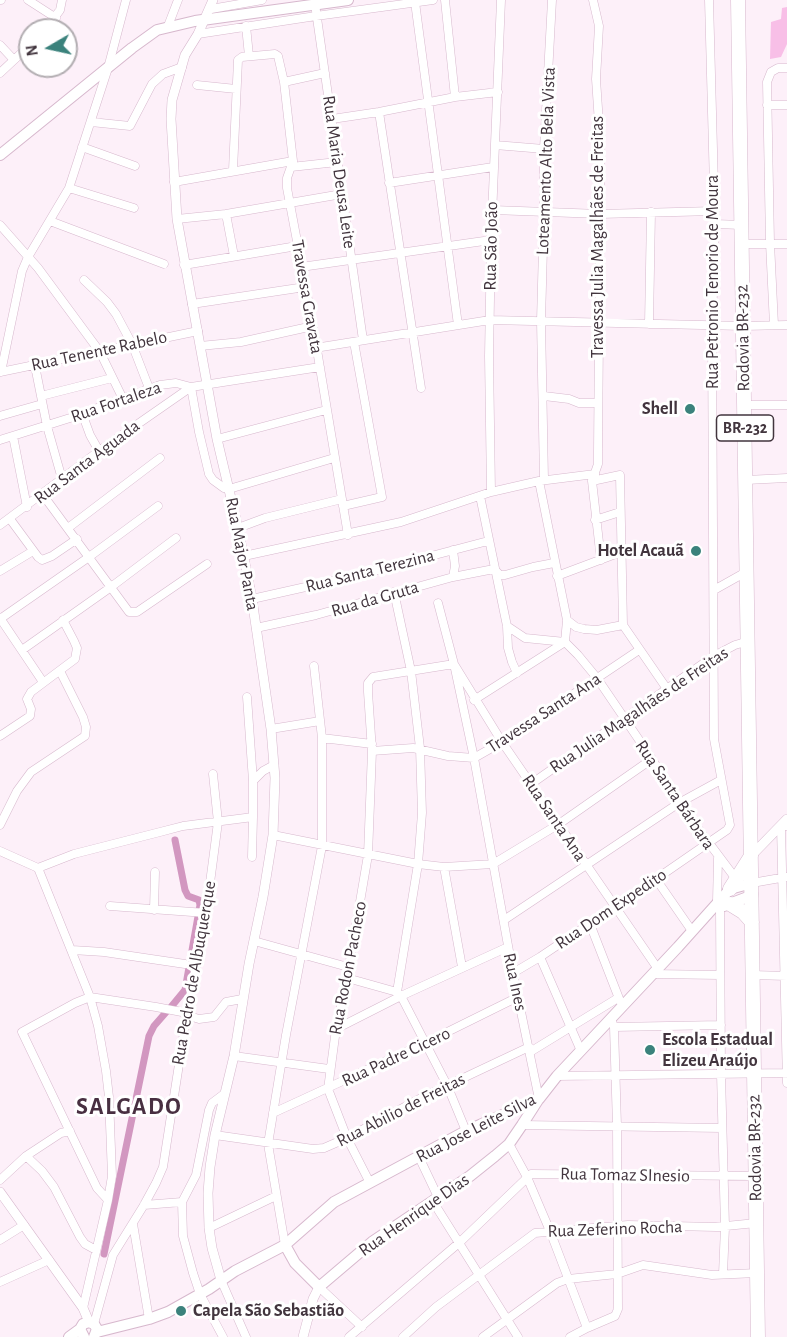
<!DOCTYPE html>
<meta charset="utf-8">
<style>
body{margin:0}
#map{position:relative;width:787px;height:1337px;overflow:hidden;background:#fdf0f9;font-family:"Alegreya Sans",sans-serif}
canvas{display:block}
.north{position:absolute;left:18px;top:18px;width:60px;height:60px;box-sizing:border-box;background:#fff;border:2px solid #b3aeb2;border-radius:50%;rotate:261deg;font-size:16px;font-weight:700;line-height:24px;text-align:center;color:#42353e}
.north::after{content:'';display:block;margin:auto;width:21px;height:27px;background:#3b827c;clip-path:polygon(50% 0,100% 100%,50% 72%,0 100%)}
</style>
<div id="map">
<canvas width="787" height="1337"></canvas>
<div class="north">N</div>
</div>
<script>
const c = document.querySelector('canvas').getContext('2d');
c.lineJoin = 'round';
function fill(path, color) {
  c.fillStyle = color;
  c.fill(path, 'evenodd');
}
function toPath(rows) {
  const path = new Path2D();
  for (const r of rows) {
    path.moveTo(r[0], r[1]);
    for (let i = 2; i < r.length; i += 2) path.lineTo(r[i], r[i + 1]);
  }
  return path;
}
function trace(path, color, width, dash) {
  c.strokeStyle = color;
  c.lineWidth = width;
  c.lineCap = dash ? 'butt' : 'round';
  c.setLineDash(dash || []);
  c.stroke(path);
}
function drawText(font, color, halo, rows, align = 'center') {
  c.font = font + ' "Alegreya Sans",sans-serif';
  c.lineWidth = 6;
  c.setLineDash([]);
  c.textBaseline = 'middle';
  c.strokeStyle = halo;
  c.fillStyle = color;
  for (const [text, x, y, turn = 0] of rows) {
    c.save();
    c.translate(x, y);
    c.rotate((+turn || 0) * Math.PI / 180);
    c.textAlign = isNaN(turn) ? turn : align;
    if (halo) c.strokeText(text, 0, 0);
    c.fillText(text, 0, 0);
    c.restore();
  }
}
const green = toPath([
 [787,7,787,44,781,57,770,59,771,22,781,19,782,8]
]);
const canal = toPath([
 [171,1007,185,990,200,905,199,900,188,896,185,890,175,840],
 [104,1254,149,1036,154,1026,168,1010]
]);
const minor = toPath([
 [0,0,1,0],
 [28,0,56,18],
 [445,0,455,97],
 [593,0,599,26,596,79,600,138,600,214,598,452,598,464,592,481,601,560],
 [415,2,458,325],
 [315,4,363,340],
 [211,9,262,0],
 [168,26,178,0],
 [246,26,249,56],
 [45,30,60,10,62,0],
 [198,34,316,16,433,0],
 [0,45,14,60],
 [0,73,30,45],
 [284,82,325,73],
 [197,85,236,89],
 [767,105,787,105],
 [379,112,421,388],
 [332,119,379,112,455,97,498,92],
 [91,122,130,126,152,84,163,74,182,67],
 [495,145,544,149],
 [82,147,135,166],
 [291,167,337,162],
 [233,170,238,60,242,57,275,54,278,56,284,82,293,161,287,178,287,188,313,326,348,535],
 [174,182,293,161],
 [389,183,493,167],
 [69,188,134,208],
 [493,210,600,214,714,211],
 [226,214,234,256],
 [177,219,226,214,342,194],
 [50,221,164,264],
 [715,224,742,225],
 [0,225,38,268,100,352,123,399],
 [742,244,787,244],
 [184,265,297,246],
 [301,267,491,240],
 [84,280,107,302,116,314,132,344,149,388],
 [192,304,305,287],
 [649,324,651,212],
 [774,325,770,243,767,82,771,72,778,68,787,68],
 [200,346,241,342,313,326],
 [315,348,490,320,744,326,787,325],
 [35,366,47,426,62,479],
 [0,372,198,331],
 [1,372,22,271,28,257,69,188,108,68,126,0],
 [41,396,112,378],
 [544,396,569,399,579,403,598,403],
 [744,405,787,405],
 [82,413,90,435,99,451],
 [0,416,42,404],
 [13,436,27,507],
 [217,439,326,410],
 [0,440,70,418,160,385,176,383,191,387,199,432,209,474,213,480,224,488,229,489,334,458],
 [544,480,541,321,544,211,544,149,552,0],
 [746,480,787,478],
 [539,481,567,620,565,642],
 [592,481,620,475,623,625,667,689],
 [491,492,489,356,491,240,501,0],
 [43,495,129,612,137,612,207,564],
 [480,496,507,626,508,648,512,662,517,673],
 [343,506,382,497,354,342],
 [10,519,38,557,42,560,52,556,77,539],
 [595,520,620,512],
 [0,525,99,451,191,387,320,367],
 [68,528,160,458],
 [238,528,265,518,342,499],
 [244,556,401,522,491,492,539,481,595,474],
 [495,570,500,575,505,575,533,567,554,563],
 [0,571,33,551],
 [557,576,621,552],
 [453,577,455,566,453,550],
 [714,590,746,572],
 [394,592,411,671,420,748,422,813,418,864,397,992],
 [252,599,359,575,488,541],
 [438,603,454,664,474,758,513,973,539,1099],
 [0,618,43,682],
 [0,619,89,557,158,506],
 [567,620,576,627,584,629,597,630,623,625],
 [507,626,525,638,565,642],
 [256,628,316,615,453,577,494,569],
 [565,642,578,655,597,678,652,759,679,803,736,879],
 [22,650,111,587,176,538],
 [247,697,253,781],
 [474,700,565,642],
 [271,729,320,721],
 [0,736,30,716,31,709,27,699,31,692,75,659,77,648,74,641,63,620],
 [322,738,372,744],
 [372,751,413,748,448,756,474,758,502,742,639,650],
 [531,784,714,656,735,645,749,641],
 [0,825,17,791,31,772,85,736,86,727,83,717,60,671],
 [787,826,781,826,787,1083],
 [273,835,418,864,444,867,493,864,559,824,652,759],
 [0,851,38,868],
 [252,857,253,817],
 [444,867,462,967],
 [38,868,90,997,98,1026,106,1071,109,1097,112,1176,108,1200],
 [38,868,74,854,160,832,183,826,253,817,253,781,263,771,274,765],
 [656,879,692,931],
 [752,883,786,877],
 [717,902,718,858],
 [110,906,206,913],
 [720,907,721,1074,725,1227,723,1274],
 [154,910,155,872],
 [504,920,679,803,721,780],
 [590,924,620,1001],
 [254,941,348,967],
 [72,950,104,952,185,964],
 [540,957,581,1051],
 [513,973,540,957,656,879,727,830,730,825,714,739,712,325,715,224,709,0],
 [653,974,720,975],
 [752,975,787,976],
 [347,978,397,992,401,996,447,1085,466,1131],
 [186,1015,199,1019,214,1017,226,1002,242,999],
 [614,1027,721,1025],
 [336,1029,401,996,508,947],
 [530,1052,618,998],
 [234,1056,329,1069],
 [557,1076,787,1073],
 [273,1113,425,1043,518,997],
 [522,1125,722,1128],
 [215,1135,313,1149,324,1148,347,1138,423,1097,529,1047],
 [509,1144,527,1177,550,1231,587,1328],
 [26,1156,42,1171,54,1187,80,1237,85,1244,96,1250],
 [419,1157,438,1197],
 [0,1180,26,1156,61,1133,70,1131],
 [370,1183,347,1138,328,1089,336,1029,347,978,368,855,372,751,368,692,368,683,373,677,454,664,502,742,658,969],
 [432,1200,518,1337],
 [144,1205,182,1202],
 [133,1224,149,1319],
 [209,1228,276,1196],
 [0,1240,24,1225],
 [285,1245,268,1144,286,1035,322,846,322,738,314,666],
 [221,1280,246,1337],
 [0,1282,49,1260],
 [319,1287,362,1327],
 [83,1308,108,1200,97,1188,22,1032,75,1003,90,997,156,1007,187,1013],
 [94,1324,113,1255,144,1205,156,1183,163,1167,187,1013,206,913,218,822,213,774],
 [223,1337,200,1294,193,1273,183,1236,182,1202,196,1175,209,1110,212,1103,224,1094],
 [349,1337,460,1242,531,1174,756,1176],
 [403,1337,436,1307,535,1233,628,1225,716,1227,756,1223],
 [483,1337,557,1283,568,1279,617,1274,643,1265,712,1275,757,1273],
 [570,1337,587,1328,615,1316,618,1309,617,1126,614,1027,611,1019]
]);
const tertiary = toPath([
 [213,0,198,34,185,55,172,100,171,119,177,219,217,439,238,528,252,599,271,729,275,778,273,835,263,897,249,964,234,1056,215,1135,210,1167,208,1193,209,1228,212,1248,221,1280],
 [751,856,787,819],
 [0,1192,83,1308,89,1322],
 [303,1337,313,1299,319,1287]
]);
const secondary = toPath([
 [0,155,132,48,157,30,195,21,348,0],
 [724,906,753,895],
 [285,1245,295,1263,319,1287,372,1242,470,1176,495,1156,509,1144,522,1125,538,1100],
 [97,1332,149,1319,168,1312,209,1289,235,1271,285,1245,334,1202,466,1131,539,1099,557,1076,678,947,730,889,752,883],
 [69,1337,80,1329],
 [84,1337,80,1329,83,1324,89,1322,94,1324,97,1329,94,1337]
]);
const trunk = toPath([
 [738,0,758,1337],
 [730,889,751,856],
 [730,904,743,912,752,922]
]);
const markers = [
 [690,409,6,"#3b827c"],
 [696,551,6,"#3b827c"],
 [650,1050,6,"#3b827c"],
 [181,1311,6,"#3b827c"]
];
const shields = [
 [745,428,57]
];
const shieldNames = [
 ["BR-232",745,428]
];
const streetNames = [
 ["Loteamento Alto Bela Vista",546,161,-88],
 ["Rua Maria Deusa Leite",339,172,82],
 ["Travessa Julia Magalhães de Freitas",598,237,-90],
 ["Rua São João",491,246,-89],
 ["Rua Petronio Tenorio de Moura",713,282,-90],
 ["Travessa Gravata",307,297,80],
 ["Rodovia BR-232",743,338,-91],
 ["Rua Tenente Rabelo",99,351,-12],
 ["Rua Fortaleza",116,402,-19],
 ["Rua Santa Aguada",87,462,-37],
 ["Rua Major Panta",242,554,79],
 ["Rua Santa Terezina",370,571,-14],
 ["Rua da Gruta",375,599,-16],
 ["Rua Julia Magalhães de Freitas",639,710,-34],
 ["Travessa Santa Ana",544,713,-33],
 ["Rua Santa Bárbara",675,795,56],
 ["Rua Santa Ana",554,818,56],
 ["Rua Dom Expedito",611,909,-34],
 ["Rua Rodon Pacheco",348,968,-79],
 ["Rua Pedro de Albuquerque",194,973,-80],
 ["Rua Ines",515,982,78],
 ["Rua Padre Cicero",396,1057,-25],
 ["Rua Abilio de Freitas",401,1110,-27],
 ["Rua Jose Leite Silva",476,1128,-27],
 ["Rodovia BR-232",755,1148,-91],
 ["Rua Tomaz SInesio",625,1175,1],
 ["Rua Henrique Dias",414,1215,-35],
 ["Rua Zeferino Rocha",615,1229,-2]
];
const poiNames = [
 ["Shell",678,409],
 ["Hotel Acauã",684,551],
 ["Escola Estadual",662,1040,"left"],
 ["Elizeu Araújo",662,1061,"left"],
 ["Capela São Sebastião",193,1311,"left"]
];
const districtNames = [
 ["SALGADO",129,1107]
];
fill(green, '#f8bfe7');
trace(canal, '#d297c0', 7);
trace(minor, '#d7b8cd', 9);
trace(tertiary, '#d7b8cd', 10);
trace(secondary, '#d7b8cd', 12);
trace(trunk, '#d7b8cd', 15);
trace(minor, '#fff', 8);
trace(tertiary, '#fff', 9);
trace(secondary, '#fff', 10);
trace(trunk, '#fff', 14);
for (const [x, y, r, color] of markers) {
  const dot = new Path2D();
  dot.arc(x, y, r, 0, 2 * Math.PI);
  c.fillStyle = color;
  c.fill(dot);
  trace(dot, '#fff', 2);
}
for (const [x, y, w] of shields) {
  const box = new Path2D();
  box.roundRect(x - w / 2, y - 13, w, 26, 4.5);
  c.fillStyle = '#fff';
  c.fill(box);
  trace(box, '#42353e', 1.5);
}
drawText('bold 16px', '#42353e', null, shieldNames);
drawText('18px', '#42353e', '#fff', streetNames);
drawText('bold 18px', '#42353e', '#fff', poiNames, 'right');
c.letterSpacing = '1.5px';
drawText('bold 24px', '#482f41', '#fff', districtNames);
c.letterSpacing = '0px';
</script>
